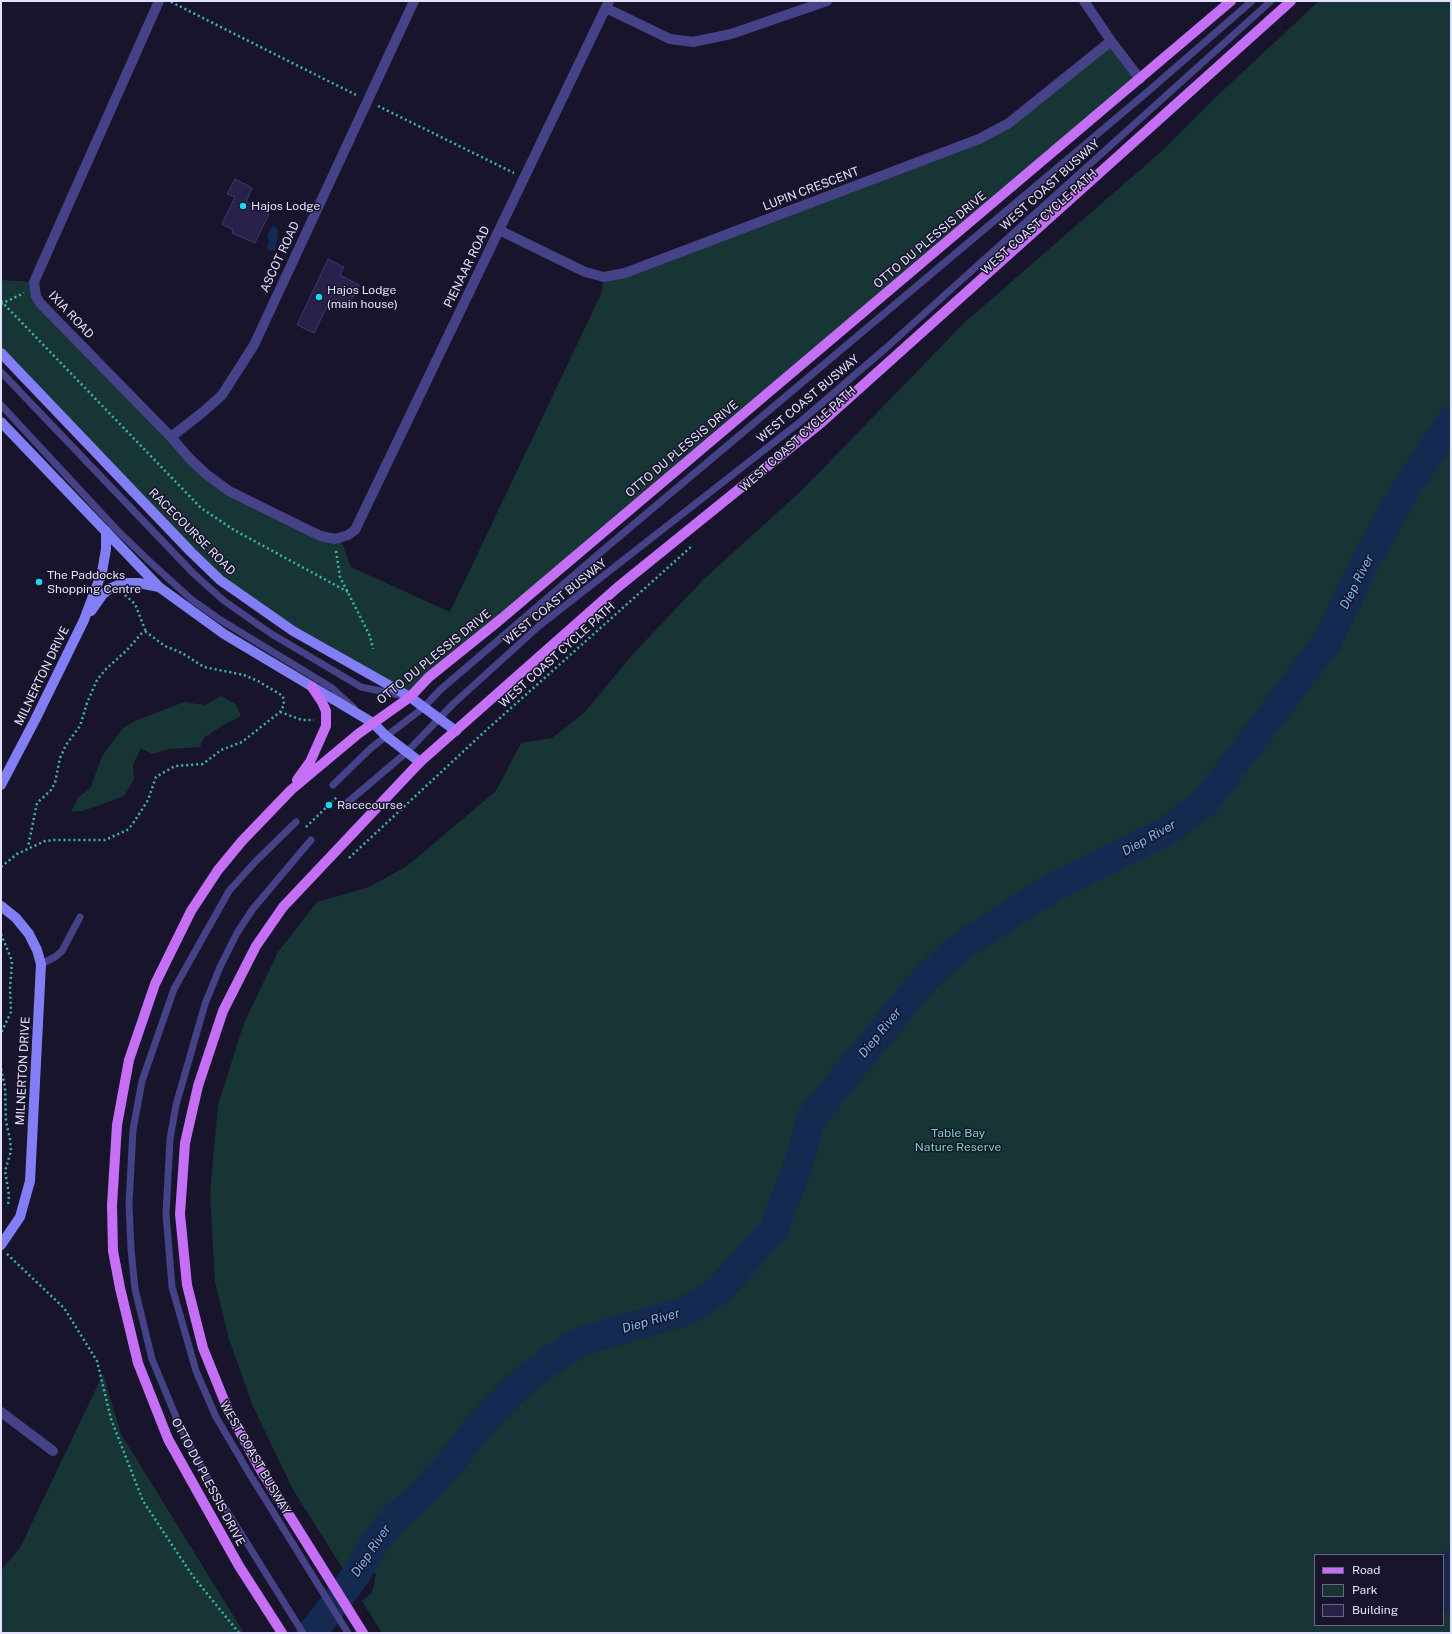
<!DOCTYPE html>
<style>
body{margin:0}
#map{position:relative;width:1452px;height:1634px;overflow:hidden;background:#18142b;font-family:"Public Sans",sans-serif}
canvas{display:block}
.frame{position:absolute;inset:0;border:2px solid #e4e0fd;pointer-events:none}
.legend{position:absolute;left:1314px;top:1554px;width:130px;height:72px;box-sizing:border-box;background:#18142b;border:1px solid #6a667f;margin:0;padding:5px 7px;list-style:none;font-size:12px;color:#e4e0fd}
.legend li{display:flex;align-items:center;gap:8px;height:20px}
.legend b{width:20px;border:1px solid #6a667f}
</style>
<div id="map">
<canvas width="1452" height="1634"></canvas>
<div class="frame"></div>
<ul class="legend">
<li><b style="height:5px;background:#c46ff5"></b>Road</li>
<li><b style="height:11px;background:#173534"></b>Park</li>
<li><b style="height:11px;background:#2a214b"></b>Building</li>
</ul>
</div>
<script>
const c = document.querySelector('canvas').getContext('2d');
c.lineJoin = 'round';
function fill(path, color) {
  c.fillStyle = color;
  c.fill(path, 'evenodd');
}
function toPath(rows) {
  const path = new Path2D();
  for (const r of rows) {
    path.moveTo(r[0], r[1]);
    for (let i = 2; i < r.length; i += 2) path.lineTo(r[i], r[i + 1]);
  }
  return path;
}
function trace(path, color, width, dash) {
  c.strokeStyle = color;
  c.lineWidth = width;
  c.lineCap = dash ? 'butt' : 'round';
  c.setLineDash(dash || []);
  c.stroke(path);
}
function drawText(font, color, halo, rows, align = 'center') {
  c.font = font + ' "Public Sans",sans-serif';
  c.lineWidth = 3;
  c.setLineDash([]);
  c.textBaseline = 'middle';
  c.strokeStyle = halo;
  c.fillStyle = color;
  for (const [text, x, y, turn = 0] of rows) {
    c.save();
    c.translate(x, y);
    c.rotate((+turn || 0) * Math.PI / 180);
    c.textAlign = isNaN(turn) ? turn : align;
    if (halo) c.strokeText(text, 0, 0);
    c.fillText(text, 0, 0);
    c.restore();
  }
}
const green = toPath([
 [1319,1,1451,1,1451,1633,382,1633,362,1601,372,1593,376,1575,360,1549,346,1574,292,1488,252,1404,229,1339,215,1282,210,1194,218,1105,244,1023,278,952,317,902,369,887,407,866,496,791,521,743,552,738,585,712,634,653,703,580,803,489,964,323,1163,150,1217,96],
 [1315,1555,1443,1555,1443,1625,1315,1625],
 [1111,41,1140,79,410,697,379,680,220,580,1,353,1,280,34,282,34,289,206,474,302,527,340,538,351,567,450,612,601,294,604,277,979,139],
 [221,696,236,704,241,716,223,725,204,738,200,747,169,749,152,754,141,748,133,765,134,779,124,796,83,811,71,812,78,798,91,787,102,756,123,728,137,720,184,702,205,705],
 [103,1374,121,1434,244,1633,1,1633,1,1570,20,1548]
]);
const water = toPath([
 [275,226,278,230,277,241,275,250,271,251,266,248,269,241,267,235,272,227],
 [1451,1547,1451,1612,1443,1614,1443,1555,1440,1555]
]);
const river = toPath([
 [311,1633,326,1615,356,1575,375,1542,394,1519,416,1500,452,1461,477,1428,519,1385,547,1363,582,1341,686,1311,718,1291,774,1229,798,1165,812,1117,922,982,957,949,1048,890,1167,831,1205,802,1327,642,1362,568,1406,488,1451,421]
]);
const building = toPath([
 [235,179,252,188,246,202,269,214,255,243,232,233,233,230,222,224,235,197,227,194,235,179],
 [328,259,344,267,340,275,359,285,347,309,330,301,314,333,297,325,328,259]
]);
const path = toPath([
 [171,2,358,96],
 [378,106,514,173],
 [1,301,201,508,234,530,348,592],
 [1,304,24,293],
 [336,551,340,577,370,636,373,649],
 [125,595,135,604,137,609,146,632],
 [280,712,302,720,314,720],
 [306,827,338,796],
 [349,858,482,734,692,546],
 [1,867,17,854,45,841,54,840,105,840,127,830,132,825,148,800,156,777,175,766,203,764,221,750,242,742,280,712,284,705,283,696,258,681,244,675,204,667,182,653,165,646,146,632,141,634,127,650,106,669,97,680,87,703,80,726,66,745,60,758,55,783,51,790,37,803,28,847],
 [1,934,12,961,10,988,11,1012,1,1033],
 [1,1069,5,1087,6,1122,10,1139,11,1151,5,1171,9,1195,8,1207],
 [7,1254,64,1308,97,1361,111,1419,143,1501,192,1575,239,1633]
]);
const lane = toPath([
 [1,372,193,573,223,600,270,633,361,687,404,696],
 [1,405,116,529,148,560,191,599,219,619,332,688,354,708],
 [333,785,371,748,423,708,440,690,608,546,1145,94,1252,1],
 [348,802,407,752,453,704,539,626,800,422,886,348,1271,1],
 [296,822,256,861,229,891,174,989,142,1081,133,1130,129,1204,131,1249,135,1289,152,1359,181,1429,217,1495,303,1633],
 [311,840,252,910,237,933,220,967,205,1004,176,1105,170,1139,166,1214,172,1287,196,1371,216,1417,249,1473,348,1633],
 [41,964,55,957,62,951,80,917]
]);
const street = toPath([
 [159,1,34,282,36,296,40,303,171,437,190,459,206,474,229,491,302,527,321,536,335,539,348,535,355,530,609,1],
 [1084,1,1111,41,1140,79],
 [606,8,670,39,693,42,731,34,827,1],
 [499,230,585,272,604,277,625,273,979,139,1009,123,1111,41],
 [171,437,203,412,222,395,254,345,414,1],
 [1,1412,53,1451]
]);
const secondary = toPath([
 [1,353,191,552,220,580,293,631,410,697,456,731],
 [1,422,159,587,224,634,373,723,386,736,420,762],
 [91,611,103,594,111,588,124,583,139,583,159,587],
 [1,785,35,720,84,620,102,572,106,549,106,531],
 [1,906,16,918,29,934,37,950,41,964,30,1181,20,1217,1,1245]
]);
const primary = toPath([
 [297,780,310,762,326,726,326,711,322,702,312,687],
 [282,1633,239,1566,168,1439,138,1363,120,1288,113,1251,112,1205,117,1125,129,1060,155,984,191,911,218,870,242,841,291,790,358,734,410,697,429,677,501,619,1231,1],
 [363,1633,259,1467,228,1410,203,1348,187,1285,180,1214,185,1143,198,1086,223,1011,256,946,283,907,420,762,618,587,822,422,1291,1]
]);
const markers = [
 [243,206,4,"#1ad8ef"],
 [319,297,4,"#1ad8ef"],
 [39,582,4,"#1ad8ef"],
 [329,805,4,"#1ad8ef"]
];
const streetNames = [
 ["WEST COAST BUSWAY",1050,185,-42],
 ["LUPIN CRESCENT",811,189,-21],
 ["WEST COAST CYCLE PATH",1039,222,-42],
 ["OTTO DU PLESSIS DRIVE",930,240,-40],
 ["ASCOT ROAD",280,257,-65],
 ["PIENAAR ROAD",467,267,-64],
 ["IXIA ROAD",71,315,47],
 ["WEST COAST BUSWAY",808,399,-40],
 ["WEST COAST CYCLE PATH",798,439,-42],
 ["OTTO DU PLESSIS DRIVE",682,449,-40],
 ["RACECOURSE ROAD",192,532,45],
 ["WEST COAST BUSWAY",555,602,-39],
 ["WEST COAST CYCLE PATH",557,655,-42],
 ["OTTO DU PLESSIS DRIVE",434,657,-39],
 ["MILNERTON DRIVE",42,676,-64],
 ["MILNERTON DRIVE",23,1071,-87],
 ["WEST COAST BUSWAY",255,1458,60],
 ["OTTO DU PLESSIS DRIVE",208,1482,62]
];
const poiNames = [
 ["Hajos Lodge",251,206],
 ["Hajos Lodge",327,290],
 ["(main house)",327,304],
 ["The Paddocks",47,575],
 ["Shopping Centre",47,589],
 ["Racecourse",337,805]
];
const parkNames = [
 ["Table Bay",958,1133],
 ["Nature Reserve",958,1147]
];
const waterNames = [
 ["Diep River",1357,582,-63],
 ["Diep River",1149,838,-29],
 ["Diep River",880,1033,-51],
 ["Diep River",651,1321,-16],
 ["Diep River",371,1551,-56]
];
fill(green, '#173534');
fill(water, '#142a50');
trace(river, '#142a50', 29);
fill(building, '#2a214b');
trace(building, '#423575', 1);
trace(path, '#3bb7b0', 2.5, [2, 3]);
trace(lane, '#454287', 7);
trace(street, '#454287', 10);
trace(secondary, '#827ef6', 10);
trace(primary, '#c46ff5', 10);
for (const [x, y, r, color] of markers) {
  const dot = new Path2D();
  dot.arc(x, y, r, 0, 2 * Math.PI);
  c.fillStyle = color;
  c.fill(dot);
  trace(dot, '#18142b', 1.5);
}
drawText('12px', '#e4e0fd', '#18142b', streetNames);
drawText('12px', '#e4e0fd', '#18142b', poiNames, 'left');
drawText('12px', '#70dac0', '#18142b', parkNames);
drawText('italic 13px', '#76baf5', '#18142b', waterNames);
</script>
